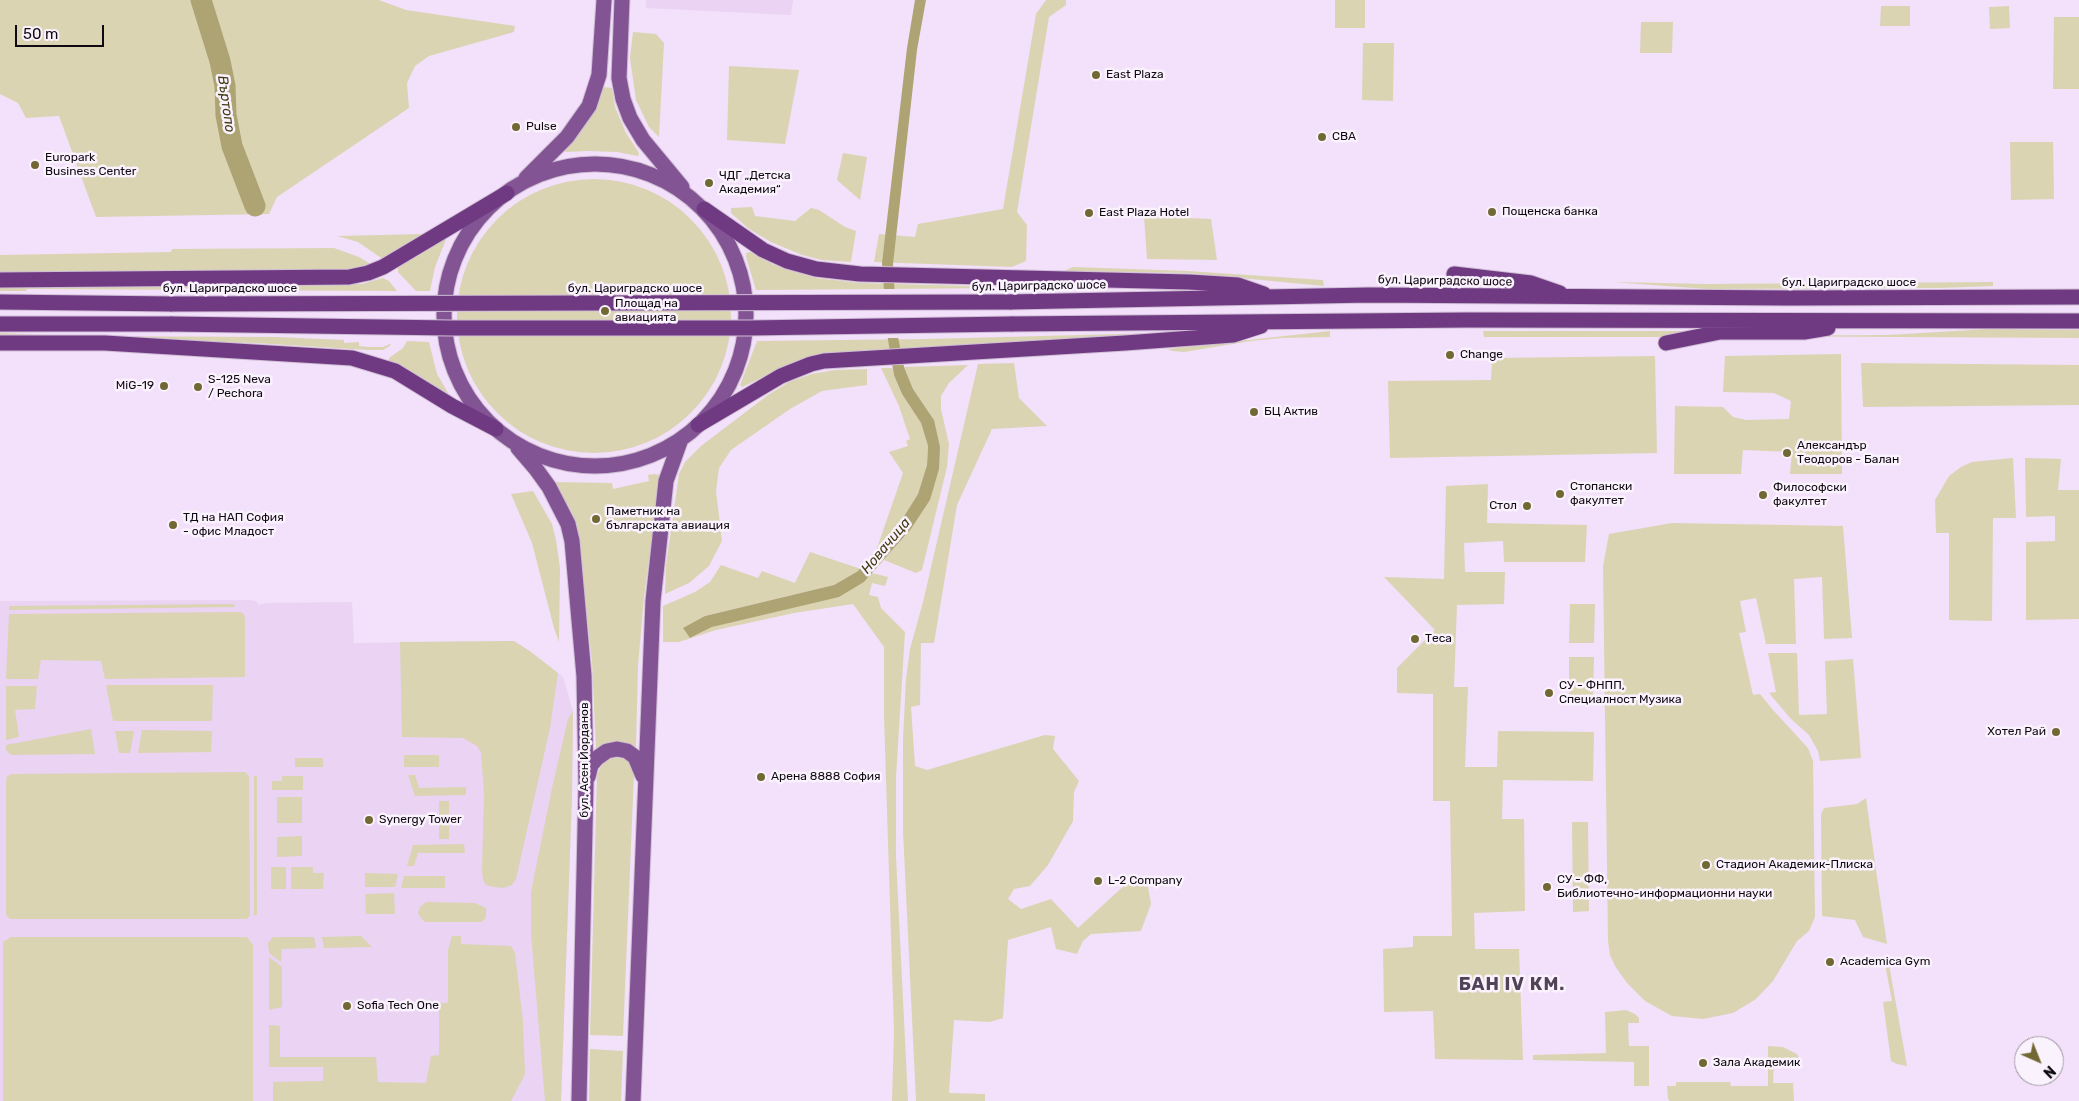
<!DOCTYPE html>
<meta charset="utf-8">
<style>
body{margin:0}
#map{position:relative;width:2079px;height:1101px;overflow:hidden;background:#f3e0fa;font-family:Rubik,sans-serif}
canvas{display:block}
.north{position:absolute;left:2014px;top:1036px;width:50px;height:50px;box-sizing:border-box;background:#faf2fd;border:1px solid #9c959f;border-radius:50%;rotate:136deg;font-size:14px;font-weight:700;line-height:20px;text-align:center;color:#0f0911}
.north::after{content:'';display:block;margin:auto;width:18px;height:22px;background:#726834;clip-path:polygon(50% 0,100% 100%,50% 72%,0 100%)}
.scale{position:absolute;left:15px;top:25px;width:89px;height:22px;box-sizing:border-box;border:2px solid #0f0911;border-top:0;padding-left:6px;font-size:15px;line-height:18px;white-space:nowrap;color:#0f0911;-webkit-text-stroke:4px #faf2fd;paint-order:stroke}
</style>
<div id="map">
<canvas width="2079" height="1101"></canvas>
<div class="north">N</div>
<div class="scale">50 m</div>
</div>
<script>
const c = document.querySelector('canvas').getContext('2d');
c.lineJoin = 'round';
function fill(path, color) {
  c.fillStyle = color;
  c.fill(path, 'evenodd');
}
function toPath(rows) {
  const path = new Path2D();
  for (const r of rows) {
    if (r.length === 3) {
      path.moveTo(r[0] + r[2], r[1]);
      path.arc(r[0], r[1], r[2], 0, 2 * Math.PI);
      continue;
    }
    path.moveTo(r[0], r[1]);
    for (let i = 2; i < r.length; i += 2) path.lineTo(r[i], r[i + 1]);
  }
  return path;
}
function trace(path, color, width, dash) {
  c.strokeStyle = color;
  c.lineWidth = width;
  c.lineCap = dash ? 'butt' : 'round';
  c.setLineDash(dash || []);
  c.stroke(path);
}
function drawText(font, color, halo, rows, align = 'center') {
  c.font = font + ' Rubik,sans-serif';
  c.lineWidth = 5;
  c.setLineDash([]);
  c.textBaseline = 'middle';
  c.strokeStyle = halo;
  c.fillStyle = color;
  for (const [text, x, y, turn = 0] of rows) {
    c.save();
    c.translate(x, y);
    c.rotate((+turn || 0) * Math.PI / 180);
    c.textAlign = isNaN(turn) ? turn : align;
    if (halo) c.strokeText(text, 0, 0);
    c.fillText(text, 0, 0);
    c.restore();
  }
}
const built = toPath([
 [646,0,793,0,791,15,646,8],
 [248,600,256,601,259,605,266,603,352,602,354,643,514,641,531,652,563,677,573,711,572,796,561,1101,0,1101,0,601]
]);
const green = toPath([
 [0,0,379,0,406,10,515,26,514,32,429,56,415,66,407,83,409,108,277,197,269,214,96,217,59,116,26,118,18,103,0,94],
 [1046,0,1066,0,1066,5,1049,17,1017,212,1027,225,1026,261,1012,267,874,262,879,234,915,237,918,224,1003,209,1036,14],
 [1335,0,1365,0,1365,28,1335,28],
 [1881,6,1910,6,1910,26,1880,26],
 [2009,6,2010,28,1990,29,1989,7],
 [2054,17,2079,17,2079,89,2053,89],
 [1641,22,1673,22,1672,53,1640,53],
 [633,32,656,34,664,43,659,137,649,127,636,100,630,58],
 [1363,43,1394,43,1393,101,1362,100],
 [729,66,799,70,785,144,727,140],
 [603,87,612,88,615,107,626,133,639,153,638,156,617,152,588,151,566,152,564,151,588,121,599,100],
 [2010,142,2053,142,2054,199,2011,200],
 [843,153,867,157,860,200,837,180],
 [594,316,137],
 [752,207,755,216,795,221,811,208,819,210,845,227,856,231,851,262,822,260,802,255,771,242,749,229,731,213,731,208],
 [1144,216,1211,219,1217,260,1147,259],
 [449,232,435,267,430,291,416,291,398,272,398,268],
 [423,234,384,260,358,242,337,236],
 [334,248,359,257,372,265,364,270,0,274,0,255,171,252,172,249],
 [750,252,774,265,789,270,816,278,860,283,1010,287,1138,287,756,290,746,257,746,253],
 [1073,267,1188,271,1323,280,1324,286,1188,273,1064,271],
 [383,278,389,281,397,291,27,289,26,291,0,291,0,286,350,284,362,284],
 [1612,282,1706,284,1993,282,1993,286,1940,288,1707,289],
 [1988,329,2079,330,2079,338,1719,336,1888,335],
 [1330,331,1330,337,1281,338,1251,341,1184,352,1173,351,1167,349],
 [1483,331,1687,331,1674,337,1484,337],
 [0,333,72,336,276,337,344,340,344,343,359,342,359,346,367,347,383,347,390,344,391,345,383,350,368,350,255,343,0,336],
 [1157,333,1157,335,821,354,799,360,742,387,740,385,757,341,927,339],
 [407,341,429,342,437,374,450,396,418,376,389,361,389,358,403,348],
 [1841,354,1842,474,1790,474,1792,452,1743,450,1741,474,1674,474,1675,406,1723,407,1733,417,1746,420,1789,419,1791,401,1774,393,1723,392,1725,356],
 [1655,356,1657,453,1390,458,1388,381,1491,380,1492,358],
 [1014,363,1019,398,1047,426,992,429,957,505,934,643,921,643,920,705,911,707,915,766,927,770,1045,735,1055,736,1053,749,1079,781,1074,792,1073,821,1048,865,1030,886,1014,889,1008,899,1021,909,1051,899,1078,928,1128,882,1147,881,1151,904,1141,931,1091,934,1083,941,1077,954,1056,949,1051,927,1008,940,1003,1018,990,1022,954,1020,949,1093,985,1094,985,1101,916,1101,903,831,903,739,906,679,910,649,923,602,978,364],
 [1861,363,2079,365,2079,405,1863,407],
 [968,365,949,383,941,396,941,409,949,444,947,467,922,570,916,573,884,560,911,529,930,500,934,420,913,389,904,367],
 [881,368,892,368,902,394,921,423,928,446,927,465,918,494,901,521,876,551,903,473,889,452,908,446,906,441,910,439,899,406],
 [867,369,867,385,822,391,790,409,731,450,719,468,716,491,722,541,709,566,689,583,665,594,666,565,679,474,685,462,701,446,768,395,789,382,812,374,835,370],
 [2013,458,2016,518,1993,518,1992,621,1949,620,1949,533,1936,533,1935,500,1949,476,1961,467,1972,462],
 [2025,458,2061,459,2058,490,2079,490,2079,619,2026,620,2026,542,2055,541,2055,516,2026,517],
 [654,474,660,475,644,597,638,666,636,747,628,744,601,746,596,749,592,662,579,548,553,482,612,483,613,489,649,481,648,475],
 [1488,484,1487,523,1587,525,1585,562,1504,562,1503,541,1464,543,1465,572,1505,572,1504,604,1457,605,1454,687,1468,687,1465,767,1497,767,1498,731,1594,732,1593,781,1503,780,1502,819,1524,819,1525,911,1474,913,1475,949,1519,949,1523,1060,1435,1059,1433,1011,1384,1012,1383,949,1413,947,1413,936,1452,936,1450,801,1433,801,1433,694,1397,693,1397,668,1435,630,1384,577,1444,579,1446,486],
 [533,491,552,524,556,540,560,568,559,642,554,628,532,543,511,494],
 [1672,523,1843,526,1852,638,1824,639,1822,577,1794,579,1796,644,1766,644,1756,598,1740,601,1746,632,1739,633,1753,695,1760,694,1773,710,1808,748,1813,761,1815,917,1809,931,1797,941,1773,981,1756,999,1733,1013,1703,1019,1672,1016,1645,1001,1627,983,1615,966,1610,955,1608,941,1603,566,1609,534],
 [810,552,861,569,834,585,705,616,691,638,712,627,864,582,872,573,888,577,885,586,872,583,869,595,878,597,881,608,905,632,896,777,896,857,908,1101,892,1101,894,1031,884,716,884,647,853,604,794,613,716,630,679,642,663,642,663,606,695,592,710,582,721,565,758,578,762,571,795,583],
 [234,604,235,607,9,610,9,606],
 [1570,604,1595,604,1594,643,1569,643],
 [240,612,244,614,245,619,245,677,105,679,101,661,41,660,38,679,6,679,9,614],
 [514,641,531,652,558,673,550,728,516,879,512,885,503,888,494,887,486,885,483,880,482,870,484,794,481,752,477,746,463,738,402,737,400,642],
 [1768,653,1797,653,1799,715,1827,714,1825,661,1853,659,1861,758,1820,761,1818,751,1809,735,1791,719,1769,693,1776,692],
 [1569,657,1594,657,1593,696,1569,696],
 [106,685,213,685,212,721,113,721],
 [6,686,37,686,35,709,15,710,19,737,6,740],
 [573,711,572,796,561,1101,545,1101,531,934,531,892,552,788,568,719],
 [91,729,95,754,11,755,6,750,6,745],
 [142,730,212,731,211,752,138,753],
 [115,731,134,731,130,753,119,753],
 [404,755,439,755,439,767,404,767],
 [612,757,625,759,631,765,634,774,623,1036,590,1035,597,775,602,764],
 [295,758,323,758,323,767,295,767],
 [245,772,249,776,250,915,247,919,10,919,6,915,6,781,7,776,12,774],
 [408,775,415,775,419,788,466,787,466,795,415,796],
 [254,776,257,776,257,915,254,915],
 [282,776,303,776,303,790,272,790,272,781,282,781],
 [277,797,302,797,302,823,277,823],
 [1866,798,1877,877,1887,944,1863,937,1855,920,1822,916,1821,814,1824,808,1857,804],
 [439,801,449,801,449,839,439,839],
 [1572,822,1588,822,1589,911,1573,912],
 [302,836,302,856,277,857,277,837],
 [464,844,465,853,418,853,414,866,407,866,413,845],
 [271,867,286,867,286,889,271,889],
 [291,867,313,867,313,873,324,873,323,889,291,889],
 [365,873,398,874,395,887,365,887],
 [404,876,445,876,445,888,401,888],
 [394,893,395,914,366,914,365,894],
 [426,902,475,903,486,908,486,918,481,922,425,922,421,918,418,913,420,907],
 [361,936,372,947,324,948,322,937],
 [452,936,461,936,461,944,511,946,515,953,523,1022,525,1074,511,1101,273,1101,273,1082,323,1081,323,1067,269,1067,269,1025,280,1026,280,1057,376,1057,378,1082,426,1083,431,1056,439,1055,439,1003,448,1003,448,950],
 [11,937,247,937,253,945,253,1101,3,1101,3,942],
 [273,937,314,937,316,948,282,949,281,962,269,953,268,943],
 [269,957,282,967,282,1007,269,1010],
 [1884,959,1888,959,1907,1066,1897,1064,1891,1061,1883,1002,1892,1001],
 [1626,1010,1635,1014,1639,1018,1639,1023,1628,1023,1629,1046,1649,1046,1649,1086,1634,1086,1634,1062,1533,1060,1533,1055,1606,1053,1605,1012],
 [1768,1046,1783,1047,1797,1054,1799,1058,1774,1059,1773,1083,1793,1083,1794,1101,1670,1101,1668,1099,1667,1086,1676,1086,1676,1082,1730,1082,1731,1086,1768,1086],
 [590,1049,623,1051,621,1101,589,1101]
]);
const water = toPath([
 [915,0,926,0,917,50,893,264,897,332,904,367,913,389,934,420,940,447,939,469,930,500,911,529,864,582,839,597,712,627,690,638,683,628,705,616,834,585,858,571,901,521,918,494,927,465,928,446,921,423,902,394,894,375,887,334,882,263,907,48]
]);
const pier = toPath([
 [881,289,897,289,901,338,885,338]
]);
const river = toPath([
 [201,0,220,61,225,86,226,115,232,146,255,206]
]);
const major = toPath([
 [622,0,619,78,623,99,630,118,643,140,682,187],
 [595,315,151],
 [526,178,567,137,589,106,599,75,604,0],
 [518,448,536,469,549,487,568,524,572,541,584,676,586,783,579,1101],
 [588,777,591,765,597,758,607,751,617,749,627,751,635,757,643,776],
 [633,1101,653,601,666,481,681,439]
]);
const highway = toPath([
 [704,209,763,250,787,261,816,269,860,274,1189,282,1238,285,1264,294],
 [1454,274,1531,283,1560,293],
 [0,280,349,277,368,273,383,267,507,193],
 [0,302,172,304],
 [1010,302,1369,295,1788,298,2079,297],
 [0,324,172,324],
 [1011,324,1466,320,2079,321],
 [0,343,105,343,352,358,395,371,452,406,496,429],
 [1666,343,1720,332,1804,332,1828,328],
 [698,425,781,376,811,364,824,361,1125,343,1233,335,1261,326]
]);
const highwayBridge = toPath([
 [172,304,1010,302],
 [172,324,450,328,749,328,1011,324]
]);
const markers = [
 [1096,75,5,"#726834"],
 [516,127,5,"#726834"],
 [1322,137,5,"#726834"],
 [35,165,5,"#726834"],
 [709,183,5,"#726834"],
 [1492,212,5,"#726834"],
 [1089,213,5,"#726834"],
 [605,311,5,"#726834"],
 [1450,355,5,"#726834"],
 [164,386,5,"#726834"],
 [198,387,5,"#726834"],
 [1254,412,5,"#726834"],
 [1787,453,5,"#726834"],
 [1560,494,5,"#726834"],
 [1763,495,5,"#726834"],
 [1527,506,5,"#726834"],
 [596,519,5,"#726834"],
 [173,525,5,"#726834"],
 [1415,639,5,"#726834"],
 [1549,693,5,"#726834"],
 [2056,732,5,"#726834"],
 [761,777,5,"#726834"],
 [369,820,5,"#726834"],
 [1706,865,5,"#726834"],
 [1098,881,5,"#726834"],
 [1547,887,5,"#726834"],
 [1830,962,5,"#726834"],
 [347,1006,5,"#726834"],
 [1703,1063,5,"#726834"]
];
const poiNames = [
 ["East Plaza",1106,75],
 ["Pulse",526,127],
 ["CBA",1332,137],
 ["Europark",45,158],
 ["Business Center",45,172],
 ["ЧДГ „Детска",719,176],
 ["Академия“",719,190],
 ["Пощенска банка",1502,212],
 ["East Plaza Hotel",1099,213],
 ["Площад на",615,304],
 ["авиацията",615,318],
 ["Change",1460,355],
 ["S-125 Neva",208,380],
 ["/ Pechora",208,394],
 ["MiG-19",154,386,"right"],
 ["БЦ Актив",1264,412],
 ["Александър",1797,446],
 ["Теодоров - Балан",1797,460],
 ["Стопански",1570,487],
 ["факултет",1570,501],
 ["Философски",1773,488],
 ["факултет",1773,502],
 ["Стол",1517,506,"right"],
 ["Паметник на",606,512],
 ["българската авиация",606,526],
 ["ТД на НАП София",183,518],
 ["- офис Младост",183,532],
 ["Теса",1425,639],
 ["СУ - ФНПП,",1559,686],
 ["Специалност Музика",1559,700],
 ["Хотел Рай",2046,732,"right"],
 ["Арена 8888 София",771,777],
 ["Synergy Tower",379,820],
 ["Стадион Академик-Плиска",1716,865],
 ["СУ - ФФ,",1557,880],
 ["Библиотечно-информационни науки",1557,894],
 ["L-2 Company",1108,881],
 ["Academica Gym",1840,962],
 ["Sofia Tech One",357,1006],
 ["Зала Академик",1713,1063]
];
const streetNames = [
 ["бул. Цариградско шосе",1445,281,1],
 ["бул. Цариградско шосе",1849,283],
 ["бул. Цариградско шосе",1039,286,-1],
 ["бул. Цариградско шосе",230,289],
 ["бул. Цариградско шосе",635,289],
 ["бул. Асен Йорданов",585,760,-90]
];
const waterNames = [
 ["Въртопо",226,104,82],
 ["Новачица",886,546,-50]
];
const districtNames = [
 ["БАН IV КМ.",1512,985]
];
fill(built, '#ead3f3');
fill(green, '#dad4b3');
fill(water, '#aea473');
fill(pier, '#f3e0fa');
trace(river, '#aea473', 21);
trace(major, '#cfbed5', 17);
trace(highway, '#cfbed5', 17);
trace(major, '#825493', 15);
trace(highway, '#703a83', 15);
trace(highwayBridge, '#cfbed5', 17, []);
trace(highwayBridge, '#703a83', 15);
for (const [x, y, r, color] of markers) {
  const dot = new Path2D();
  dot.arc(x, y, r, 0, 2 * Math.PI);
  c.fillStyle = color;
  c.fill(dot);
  trace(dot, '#faf2fd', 2);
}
drawText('12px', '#0f0911', '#faf2fd', poiNames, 'left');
drawText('12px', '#0f0911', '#faf2fd', streetNames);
drawText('italic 14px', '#423a11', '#faf2fd', waterNames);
c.letterSpacing = '1px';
drawText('bold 18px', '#514257', '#faf2fd', districtNames);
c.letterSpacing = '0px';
</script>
